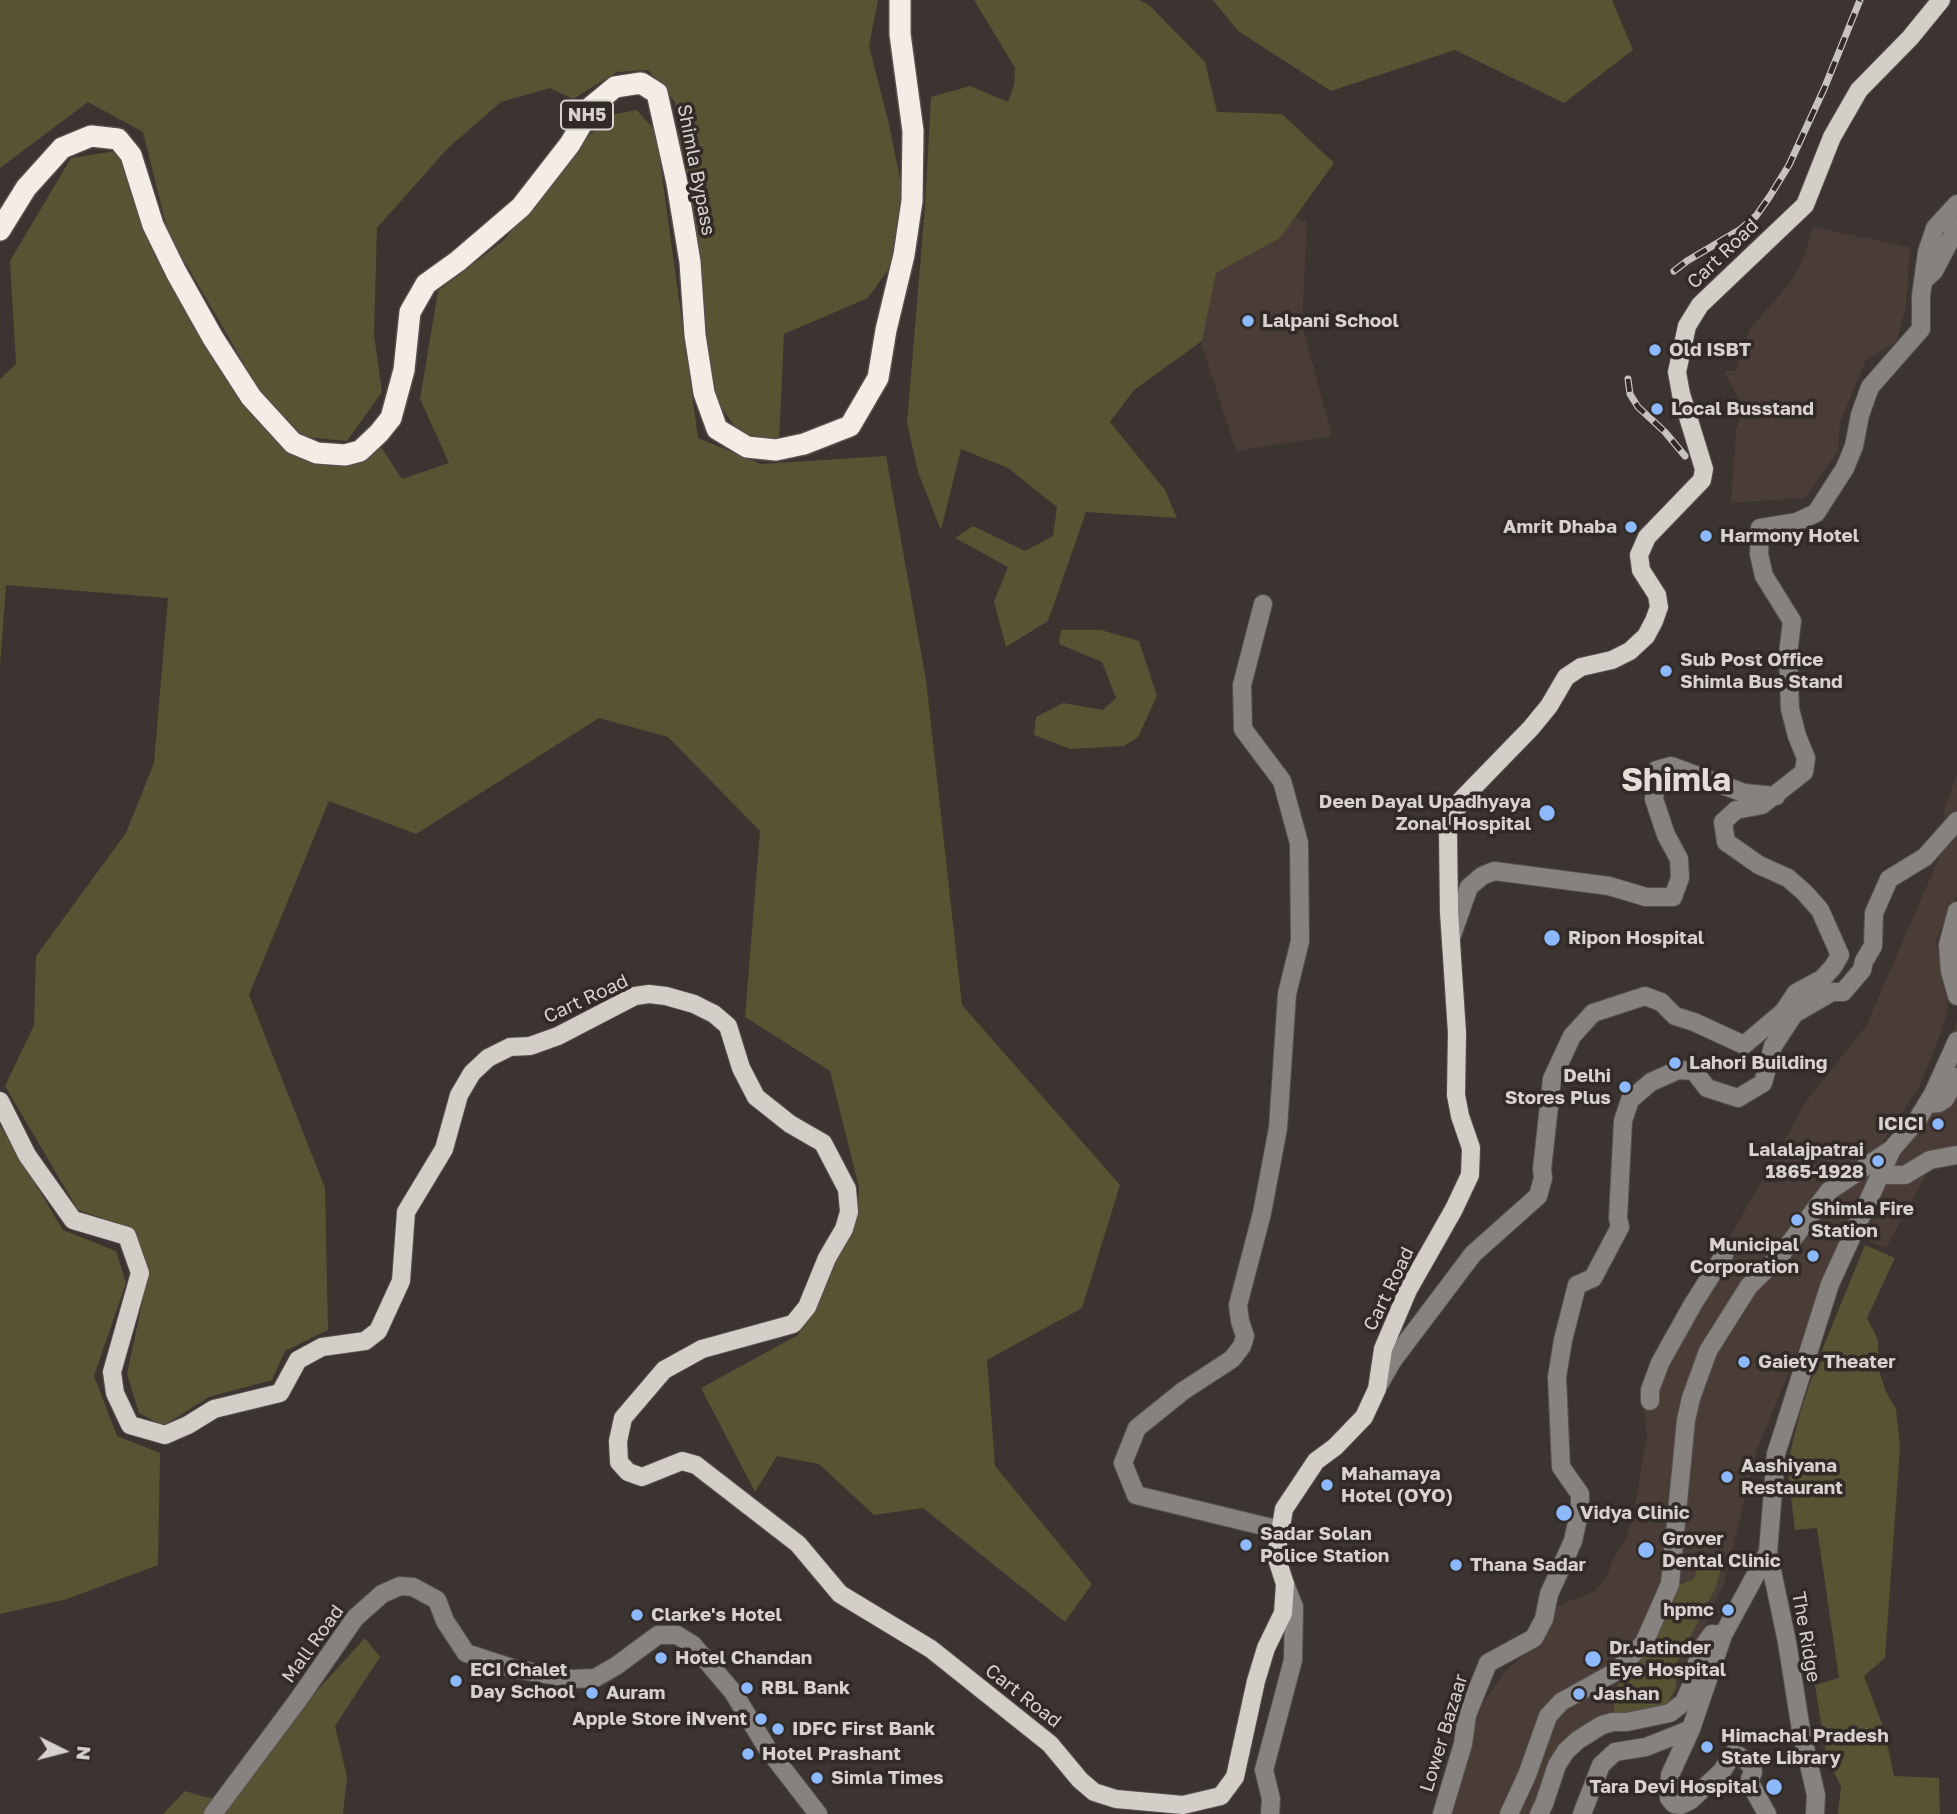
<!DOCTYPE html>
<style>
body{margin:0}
#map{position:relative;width:1957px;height:1814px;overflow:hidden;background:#3b3431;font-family:"Golos Text",sans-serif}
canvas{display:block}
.north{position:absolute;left:28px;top:1716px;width:70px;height:70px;-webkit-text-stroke:5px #312a27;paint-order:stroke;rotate:96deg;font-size:19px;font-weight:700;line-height:28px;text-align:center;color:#d7d2d0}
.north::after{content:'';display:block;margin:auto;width:24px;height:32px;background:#d7d2d0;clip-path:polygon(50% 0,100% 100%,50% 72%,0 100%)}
</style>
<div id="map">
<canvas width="1957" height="1814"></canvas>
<div class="north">N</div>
</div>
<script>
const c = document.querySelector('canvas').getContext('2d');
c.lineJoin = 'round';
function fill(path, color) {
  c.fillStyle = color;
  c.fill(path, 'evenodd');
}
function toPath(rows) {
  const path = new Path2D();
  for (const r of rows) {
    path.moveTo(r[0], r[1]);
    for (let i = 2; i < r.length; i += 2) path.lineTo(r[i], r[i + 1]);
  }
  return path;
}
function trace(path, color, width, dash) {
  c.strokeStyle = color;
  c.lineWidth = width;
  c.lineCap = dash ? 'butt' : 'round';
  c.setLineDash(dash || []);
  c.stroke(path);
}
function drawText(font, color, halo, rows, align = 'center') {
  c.font = font + ' "Golos Text",sans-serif';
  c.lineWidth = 7;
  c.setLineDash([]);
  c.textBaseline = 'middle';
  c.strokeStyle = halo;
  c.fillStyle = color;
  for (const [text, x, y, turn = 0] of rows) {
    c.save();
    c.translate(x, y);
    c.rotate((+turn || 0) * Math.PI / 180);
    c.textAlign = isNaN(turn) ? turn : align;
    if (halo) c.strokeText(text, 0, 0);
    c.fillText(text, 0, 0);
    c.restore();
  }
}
const built = toPath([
 [1242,194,1307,222,1302,324,1332,436,1236,451,1187,299],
 [1813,227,1910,247,1906,307,1896,342,1866,360,1840,422,1838,451,1805,498,1731,503,1736,430,1743,408,1724,371,1736,371,1749,330,1789,284,1802,262],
 [1957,774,1957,896,1936,939,1948,1008,1942,1030,1919,1087,1884,1140,1757,1450,1724,1583,1663,1720,1568,1740,1533,1814,1451,1814,1473,1718,1504,1672,1536,1645,1553,1607,1593,1592,1606,1578,1613,1559,1627,1536,1635,1505,1647,1435,1641,1387,1727,1242,1807,1100,1866,1026,1945,844,1944,811],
 [1957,1019,1957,1160,1933,1162,1886,1248,1857,1237,1901,1146,1933,1093]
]);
const green = toPath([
 [0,0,878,0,869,46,889,124,902,188,890,267,868,298,784,334,779,442,738,432,710,390,675,102,648,70,617,72,573,99,550,88,501,102,447,149,377,228,374,335,382,392,347,441,304,437,261,393,168,233,143,132,88,102,0,168],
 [974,0,1139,0,1149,5,1205,62,1217,112,1282,114,1334,163,1280,238,1216,273,1202,341,1134,390,1110,422,1165,490,1177,518,1086,512,1048,621,1006,647,994,602,1008,567,955,538,973,526,1025,551,1053,536,1057,507,1008,468,961,449,941,530,918,472,907,423,925,206,931,97,970,86,1008,102,1014,85,1015,68],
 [1213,0,1612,0,1633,50,1564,103,1455,50,1331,91,1238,31],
 [637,110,656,132,698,438,761,464,886,456,926,680,962,1005,1120,1185,1082,1308,987,1360,995,1466,1092,1584,1065,1622,923,1508,874,1515,819,1464,777,1456,755,1492,701,1388,798,1335,857,1220,859,1187,830,1071,745,1017,760,831,668,737,599,718,416,834,329,801,249,995,325,1188,328,1330,285,1351,272,1380,209,1397,163,1426,139,1413,127,1374,148,1275,134,1229,78,1210,5,1086,34,1025,36,956,126,833,154,763,168,598,6,585,0,667,0,379,16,364,10,261,71,158,116,151,129,173,154,255,238,399,294,452,348,467,381,447,402,479,449,463,420,399,438,291,504,240,574,150,610,115],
 [1061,630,1101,630,1139,641,1157,696,1138,737,1124,746,1070,749,1034,735,1036,717,1063,703,1103,710,1116,698,1102,662,1059,644],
 [0,1125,63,1230,116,1251,126,1283,94,1376,117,1436,160,1453,158,1565,67,1599,0,1614],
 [1865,1245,1895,1258,1867,1318,1878,1340,1878,1368,1886,1392,1896,1409,1900,1447,1885,1658,1864,1676,1884,1729,1894,1776,1939,1778,1940,1814,1838,1814,1841,1787,1826,1755,1815,1685,1839,1678,1817,1528,1795,1530,1787,1465,1800,1413,1816,1365],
 [1724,1557,1716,1587,1675,1666,1676,1686,1669,1701,1654,1713,1627,1718,1614,1711,1613,1692,1647,1645,1676,1586,1694,1579,1699,1561],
 [365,1638,380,1657,335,1726,347,1777,343,1814,163,1814,185,1791,205,1797,230,1801,304,1705]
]);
const minor = toPath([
 [1924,280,1934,271,1957,227],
 [1263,604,1242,685,1243,729,1282,781,1299,843,1300,941,1287,994,1278,1128,1262,1213,1238,1305,1240,1321,1245,1336,1242,1346,1232,1359,1183,1391,1137,1428,1123,1463,1136,1495,1280,1530],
 [1957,911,1948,945,1950,971,1957,996],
 [1451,938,1469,887,1482,876,1494,871,1609,886,1646,897,1673,897,1680,878,1679,859,1666,835,1654,799,1657,770,1671,766,1744,793,1776,796],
 [1804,1006,1810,992,1833,967,1840,955,1820,910,1804,892,1788,878,1759,865,1726,842,1723,822,1736,810,1762,805,1804,772,1806,758,1797,736,1790,709,1788,654,1792,621,1764,576,1759,554,1760,528,1797,522,1816,513,1845,468,1854,446,1860,415,1870,387,1921,329,1921,296,1927,252,1935,228,1957,204],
 [1927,1104,1939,1103,1945,1099,1957,1077],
 [1881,1175,1905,1175,1930,1160,1956,1155],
 [1378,1386,1393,1360,1473,1254,1538,1196,1543,1178,1542,1169,1552,1079,1572,1036,1593,1013,1645,996,1661,1002,1675,1016,1694,1022,1744,1045,1784,1011,1796,993,1818,981],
 [1650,1401,1650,1390,1660,1363,1693,1304,1724,1255],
 [213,1814,298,1700,355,1618,382,1594,400,1586,413,1587,437,1600,445,1621,466,1653,515,1669,573,1679,595,1678,616,1666,658,1635,677,1635,693,1645,733,1692,767,1748,818,1814],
 [1270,1814,1271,1799,1264,1770,1293,1660,1294,1607,1285,1584],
 [1442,1814,1463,1744,1467,1715,1488,1663,1534,1638,1544,1619,1549,1594,1573,1541,1580,1509,1580,1494,1561,1467,1557,1377,1563,1340,1577,1285,1593,1278,1620,1227,1618,1218,1623,1121,1630,1100,1651,1082,1678,1070,1694,1071,1707,1088,1738,1098,1763,1083,1773,1046,1794,1014,1832,992,1843,992,1862,970,1864,961,1873,946,1874,913,1889,879,1925,857,1957,821],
 [1509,1814,1527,1775,1548,1716,1561,1702,1615,1672,1644,1643,1670,1584,1686,1420,1691,1398,1708,1351,1749,1286,1780,1256,1829,1191,1892,1149,1917,1120,1933,1094,1957,1041],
 [1539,1814,1544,1804,1557,1765,1566,1751,1578,1740,1602,1725,1613,1722,1627,1722,1670,1713,1684,1702,1691,1686,1700,1651,1707,1641,1712,1634,1723,1635],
 [1582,1814,1601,1765,1615,1752,1646,1747,1691,1729],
 [1767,1814,1751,1785,1750,1779,1753,1772,1750,1764,1739,1756,1733,1754,1722,1771,1691,1800,1681,1805,1674,1804,1669,1798,1670,1775,1691,1729,1723,1635,1768,1552],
 [1815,1814,1816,1795,1801,1730,1787,1642,1768,1552,1776,1454,1830,1284,1892,1149]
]);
const major = toPath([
 [0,1101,27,1155,73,1220,127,1236,140,1273,112,1372,115,1393,130,1425,165,1435,188,1425,214,1409,280,1393,298,1360,322,1347,365,1341,378,1331,401,1281,406,1212,444,1149,459,1095,472,1073,488,1058,510,1047,530,1046,558,1036,635,996,649,994,666,996,694,1004,714,1014,728,1026,741,1068,756,1097,790,1124,823,1143,847,1189,849,1212,844,1229,827,1258,807,1307,793,1324,702,1349,664,1370,623,1418,618,1441,619,1462,628,1472,642,1477,682,1461,696,1465,798,1544,840,1594,931,1649,1050,1744,1080,1780,1094,1792,1116,1799,1183,1805,1221,1796,1235,1777,1256,1681,1266,1648,1283,1613,1285,1584,1276,1556,1284,1509,1316,1461,1335,1447,1364,1417,1377,1389,1383,1349,1408,1290,1454,1209,1470,1175,1471,1148,1460,1116,1456,1095,1457,1033,1449,912,1448,832,1454,814,1462,799,1531,728,1549,706,1566,677,1581,667,1612,660,1630,651,1646,636,1654,621,1659,607,1657,595,1641,570,1639,555,1647,537,1702,480,1704,469,1681,394,1677,372,1687,326,1700,305,1805,205,1832,137,1859,90,1910,38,1941,0]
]);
const highway = toPath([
 [0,230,26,188,62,148,91,136,118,139,131,155,153,225,176,272,213,338,251,397,293,443,317,453,345,455,360,451,379,433,391,418,404,370,410,312,426,284,458,261,521,207,570,144,592,106,615,87,641,83,657,93,677,183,690,262,695,335,704,393,717,429,747,447,776,450,804,444,850,426,878,378,886,330,904,255,912,201,913,131,900,34,900,0]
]);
const rail = toPath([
 [1674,271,1687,261,1741,229,1756,216,1770,196,1789,165,1824,89,1860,0],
 [1628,379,1630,394,1638,407,1665,432,1685,456]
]);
const markers = [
 [1248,321,7,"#8cb9fc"],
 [1655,350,7,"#8cb9fc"],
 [1657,409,7,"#8cb9fc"],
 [1631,527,7,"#8cb9fc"],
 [1706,536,7,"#8cb9fc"],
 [1666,671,7,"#8cb9fc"],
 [1547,813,9,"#8cb9fc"],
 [1552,938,9,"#8cb9fc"],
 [1675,1063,7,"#8cb9fc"],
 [1625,1087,7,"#8cb9fc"],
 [1938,1124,7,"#8cb9fc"],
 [1878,1161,7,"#8cb9fc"],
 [1797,1220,7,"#8cb9fc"],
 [1813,1256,7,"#8cb9fc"],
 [1744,1362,7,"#8cb9fc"],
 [1727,1477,7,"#8cb9fc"],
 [1327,1485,7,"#8cb9fc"],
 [1564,1513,9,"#8cb9fc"],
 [1246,1545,7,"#8cb9fc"],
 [1646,1550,9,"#8cb9fc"],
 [1456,1565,7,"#8cb9fc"],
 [1728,1610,7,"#8cb9fc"],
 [637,1615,7,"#8cb9fc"],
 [661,1658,7,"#8cb9fc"],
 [1593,1659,9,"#8cb9fc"],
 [456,1681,7,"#8cb9fc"],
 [747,1688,7,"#8cb9fc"],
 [592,1693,7,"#8cb9fc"],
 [1579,1694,7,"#8cb9fc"],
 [761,1719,7,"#8cb9fc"],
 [778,1729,7,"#8cb9fc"],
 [1707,1747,7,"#8cb9fc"],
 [748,1754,7,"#8cb9fc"],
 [817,1778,7,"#8cb9fc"],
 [1774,1787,9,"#8cb9fc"]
];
const shields = [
 [587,115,52]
];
const shieldNames = [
 ["NH5",587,115]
];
const streetNames = [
 ["Shimla Bypass",696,170,79],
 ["Cart Road",1723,254,-44],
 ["Cart Road",586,999,-25],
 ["Cart Road",1389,1289,-64],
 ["The Ridge",1806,1637,80],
 ["Mall Road",313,1644,-54],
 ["Cart Road",1023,1696,38],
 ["Lower Bazaar",1444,1733,-73]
];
const poiNames = [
 ["Lalpani School",1262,321],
 ["Old ISBT",1669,350],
 ["Local Busstand",1671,409],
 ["Amrit Dhaba",1617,527,"right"],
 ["Harmony Hotel",1720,536],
 ["Sub Post Office",1680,660],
 ["Shimla Bus Stand",1680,682],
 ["Deen Dayal Upadhyaya",1531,802,"right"],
 ["Zonal Hospital",1531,824,"right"],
 ["Ripon Hospital",1568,938],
 ["Lahori Building",1689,1063],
 ["Delhi",1611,1076,"right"],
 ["Stores Plus",1611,1098,"right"],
 ["ICICI",1924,1124,"right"],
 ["Lalalajpatrai",1864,1150,"right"],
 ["1865-1928",1864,1172,"right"],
 ["Shimla Fire",1811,1209],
 ["Station",1811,1231],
 ["Municipal",1799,1245,"right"],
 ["Corporation",1799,1267,"right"],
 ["Gaiety Theater",1758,1362],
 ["Aashiyana",1741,1466],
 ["Restaurant",1741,1488],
 ["Mahamaya",1341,1474],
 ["Hotel (OYO)",1341,1496],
 ["Vidya Clinic",1580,1513],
 ["Sadar Solan",1260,1534],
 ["Police Station",1260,1556],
 ["Grover",1662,1539],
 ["Dental Clinic",1662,1561],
 ["Thana Sadar",1470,1565],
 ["hpmc",1714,1610,"right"],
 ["Clarke's Hotel",651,1615],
 ["Dr.Jatinder",1609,1648],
 ["Eye Hospital",1609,1670],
 ["Hotel Chandan",675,1658],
 ["ECI Chalet",470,1670],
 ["Day School",470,1692],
 ["RBL Bank",761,1688],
 ["Auram",606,1693],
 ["Jashan",1593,1694],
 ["Apple Store iNvent",747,1719,"right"],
 ["IDFC First Bank",792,1729],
 ["Himachal Pradesh",1721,1736],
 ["State Library",1721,1758],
 ["Hotel Prashant",762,1754],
 ["Simla Times",831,1778],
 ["Tara Devi Hospital",1758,1787,"right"]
];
const townNames = [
 ["Shimla",1676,781]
];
fill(built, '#4a3c36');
fill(green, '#575333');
trace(minor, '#57504e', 20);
trace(major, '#57504e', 20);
trace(highway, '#57504e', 24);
trace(minor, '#85827f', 18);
trace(major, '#d3cfc8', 18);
trace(highway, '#f3ede5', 21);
trace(rail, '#c7c2c0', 7);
trace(rail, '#312a27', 4.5, [13]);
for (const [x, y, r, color] of markers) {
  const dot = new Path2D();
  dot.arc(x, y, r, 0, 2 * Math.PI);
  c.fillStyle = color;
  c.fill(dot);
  trace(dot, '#312a27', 2.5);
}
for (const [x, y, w] of shields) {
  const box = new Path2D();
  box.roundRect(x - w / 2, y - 14.5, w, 29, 5);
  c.fillStyle = '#312a27';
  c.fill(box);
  trace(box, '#d7d2d0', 2);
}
drawText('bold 18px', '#d7d2d0', null, shieldNames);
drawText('19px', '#d7d2d0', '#312a27', streetNames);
drawText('bold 19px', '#d7d2d0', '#312a27', poiNames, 'left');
drawText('bold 33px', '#e6dcd8', '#312a27', townNames);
</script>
